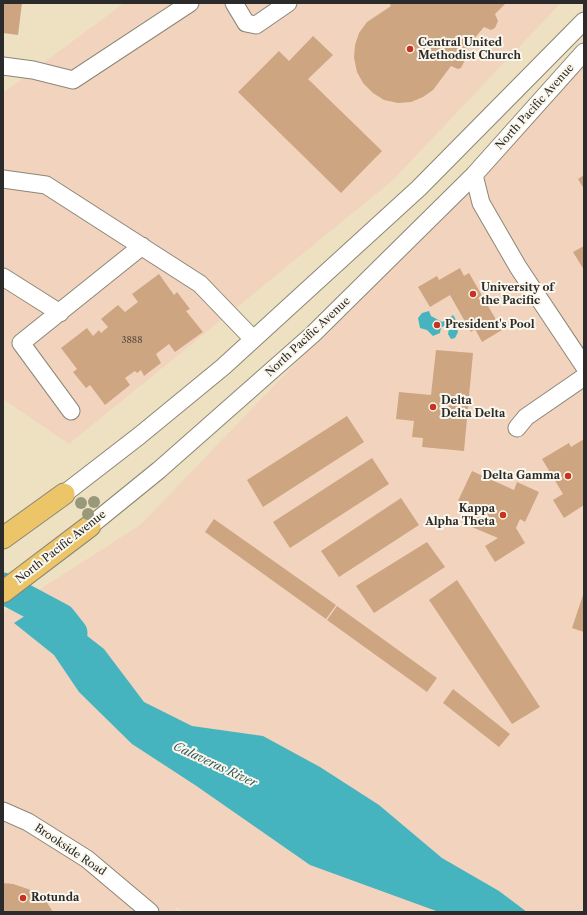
<!DOCTYPE html>
<style>
body{margin:0}
#map{position:relative;width:587px;height:915px;overflow:hidden;background:#ede1c1;font-family:"Libre Caslon Text",serif}
canvas{display:block}
.frame{position:absolute;inset:0;border:4px solid #2b2b2b;pointer-events:none}
</style>
<div id="map">
<canvas width="587" height="915"></canvas>
<div class="frame"></div>
</div>
<script>
const c = document.querySelector('canvas').getContext('2d');
c.lineJoin = 'round';
function fill(path, color) {
  c.fillStyle = color;
  c.fill(path, 'evenodd');
}
function toPath(rows) {
  const path = new Path2D();
  for (const r of rows) {
    path.moveTo(r[0], r[1]);
    for (let i = 2; i < r.length; i += 2) path.lineTo(r[i], r[i + 1]);
  }
  return path;
}
function trace(path, color, width, dash) {
  c.strokeStyle = color;
  c.lineWidth = width;
  c.lineCap = dash ? 'butt' : 'round';
  c.setLineDash(dash || []);
  c.stroke(path);
}
function drawText(font, color, halo, rows, align = 'center') {
  c.font = font + ' "Libre Caslon Text",serif';
  c.lineWidth = 4;
  c.setLineDash([]);
  c.textBaseline = 'middle';
  c.strokeStyle = halo;
  c.fillStyle = color;
  for (const [text, x, y, turn = 0] of rows) {
    c.save();
    c.translate(x, y);
    c.rotate((+turn || 0) * Math.PI / 180);
    c.textAlign = isNaN(turn) ? turn : align;
    if (halo) c.strokeText(text, 0, 0);
    c.fillText(text, 0, 0);
    c.restore();
  }
}
const built = toPath([
 [124,3,561,3,392,181,69,444,3,399,3,93],
 [584,63,584,912,183,912,175,906,178,912,3,912,3,613,140,525]
]);
const water = toPath([
 [429,311,431,316,442,322,449,319,453,315,455,318,458,332,455,338,451,339,448,334,449,329,446,326,441,327,440,333,433,336,427,330,420,328,418,318,422,313],
 [45,603,104,649,144,702,192,726,263,736,320,767,379,805,442,858,499,891,527,912,439,912,310,865,195,785,132,744,79,692,54,655,14,623]
]);
const river = toPath([
 [3,588,61,619,72,633]
]);
const building = toPath([
 [3,3,22,3,18,35,3,33],
 [389,3,506,3,495,14,498,21,495,28,491,30,484,27,462,53,465,60,461,68,458,69,451,66,433,90,423,97,411,102,398,103,384,100,373,93,363,83,357,72,354,58,355,45,359,33,367,22,391,6],
 [313,36,333,55,308,79,382,151,341,193,238,92,279,51,289,61],
 [584,175,584,189,578,179],
 [584,246,584,270,573,252],
 [460,268,464,276,469,273,502,330,482,342,475,329,471,332,450,295,430,307,418,287,437,276,439,280],
 [159,274,174,295,177,292,190,309,186,311,203,332,175,352,169,344,156,354,161,363,144,376,141,370,137,373,135,371,125,378,130,385,105,405,90,385,86,388,73,372,77,369,61,348,87,328,93,336,99,330,101,333,108,327,101,319,118,305,125,312,138,302,132,294],
 [436,350,473,353,464,451,422,447,423,438,412,437,414,421,396,419,399,392,431,395],
 [347,416,364,442,263,507,247,480],
 [584,439,584,505,564,518,553,500,563,494,542,459,569,443,571,447],
 [372,458,389,484,290,548,273,522],
 [472,471,514,490,517,482,539,492,525,522,520,519,516,528,525,543,495,562,485,546,498,538,472,527,479,511,458,501],
 [401,498,419,525,339,577,321,551],
 [214,519,336,605,326,619,205,532],
 [427,542,445,567,374,613,356,586],
 [457,580,540,707,512,724,429,600],
 [584,592,584,632,572,628],
 [337,606,437,678,427,692,327,620],
 [453,689,510,734,499,747,443,703],
 [3,883,13,884,31,890,46,901,53,912,3,912]
]);
const minor = toPath([
 [234,3,246,23,256,25,288,3],
 [3,66,33,70,73,80,190,3],
 [474,175,481,203,518,267,584,366],
 [3,179,46,185,200,284,253,339],
 [3,277,60,313],
 [71,411,21,343,142,246],
 [517,428,526,417,584,377],
 [64,494,139,436,223,367,419,188,584,21],
 [90,526,159,470,312,335,474,175,584,52],
 [3,811,28,822,87,859,150,912]
]);
const major = toPath([
 [3,538,64,494],
 [3,592,90,526]
]);
const trees = [
 [94,502],
 [81,503],
 [88,514]
];
const markers = [
 [410,49,4,"#c8321e"],
 [473,294,4,"#c8321e"],
 [437,325,4,"#c8321e"],
 [433,407,4,"#c8321e"],
 [568,476,4,"#c8321e"],
 [503,515,4,"#c8321e"],
 [23,898,4,"#c8321e"]
];
const numberNames = [
 ["3888",132,340]
];
const poiNames = [
 ["Central United",418,43],
 ["Methodist Church",418,56],
 ["University of",481,288],
 ["the Pacific",481,301],
 ["President's Pool",445,325],
 ["Delta",441,401],
 ["Delta Delta",441,414],
 ["Delta Gamma",560,476,"right"],
 ["Kappa",495,509,"right"],
 ["Alpha Theta",495,522,"right"],
 ["Rotunda",31,898]
];
const streetNames = [
 ["North Pacific Avenue",535,107,-48],
 ["North Pacific Avenue",308,337,-43],
 ["North Pacific Avenue",61,547,-38],
 ["Brookside Road",70,850,34]
];
const waterNames = [
 ["Calaveras River",215,765,25]
];
fill(built, '#f2d4be');
fill(water, '#45b4be');
trace(river, '#45b4be', 31);
fill(building, '#cda581');
trace(minor, '#8c8676', 19);
trace(major, '#8c8676', 23);
trace(minor, '#fff', 17);
trace(major, '#edc569', 21);
c.fillStyle = '#99987b';
for (const [x, y] of trees) {
  c.beginPath();
  c.arc(x, y, 6, 0, 2 * Math.PI);
  c.fill();
}
for (const [x, y, r, color] of markers) {
  const dot = new Path2D();
  dot.arc(x, y, r, 0, 2 * Math.PI);
  c.fillStyle = color;
  c.fill(dot);
  trace(dot, '#fbf7ec', 1.5);
}
drawText('9px', '#544a40', null, numberNames);
drawText('bold 11px', '#2b2b2b', '#fbf7ec', poiNames, 'left');
drawText('11px', '#2b2b2b', '#fbf7ec', streetNames);
drawText('italic 12px', '#345b5e', '#fbf7ec', waterNames);
</script>
